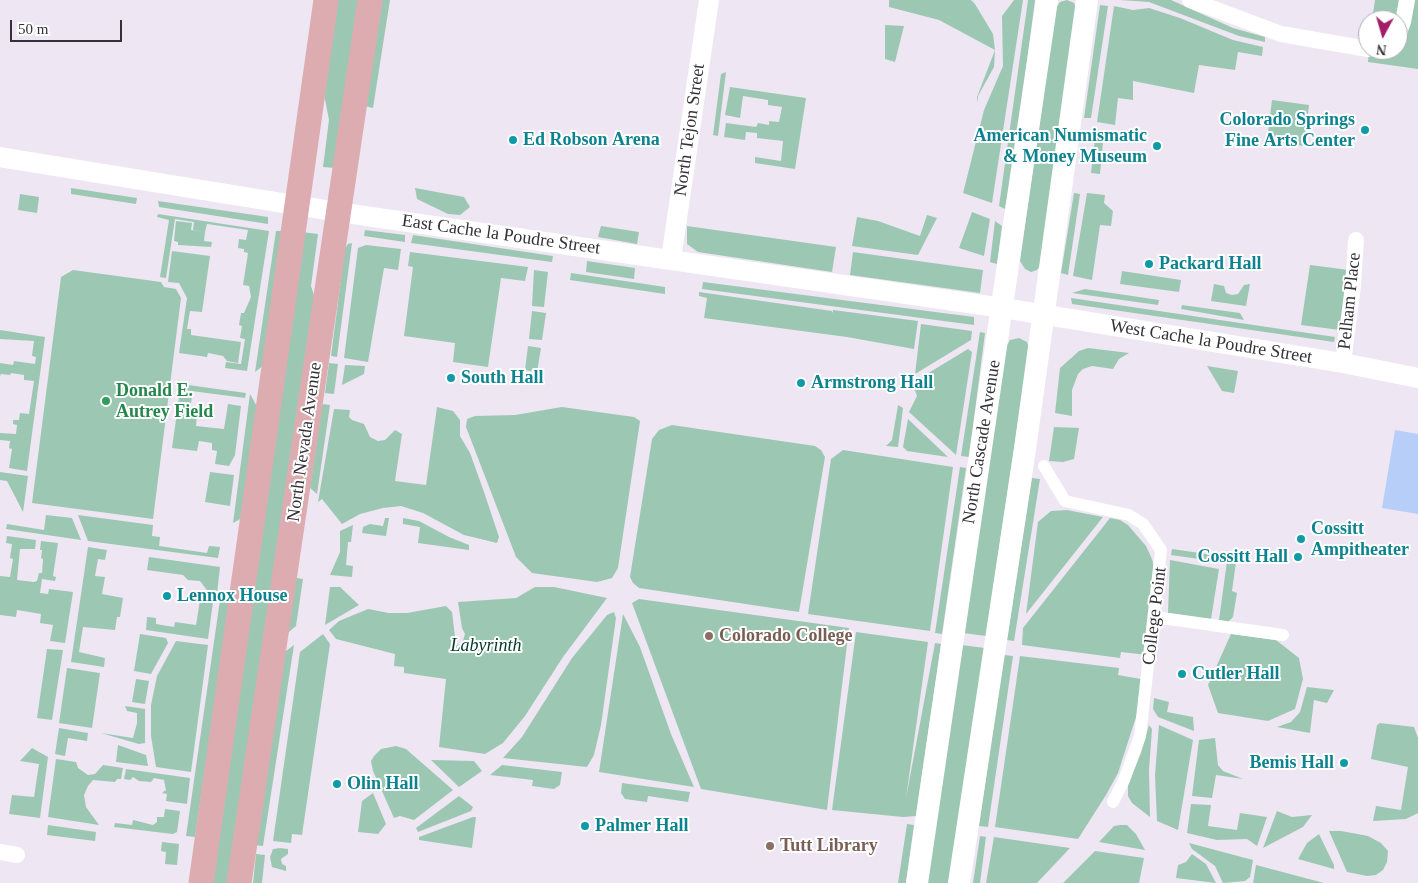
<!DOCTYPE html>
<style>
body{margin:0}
#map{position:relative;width:1418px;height:883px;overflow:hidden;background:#eee6f3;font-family:"Times New Roman",serif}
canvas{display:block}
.north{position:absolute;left:1358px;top:10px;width:50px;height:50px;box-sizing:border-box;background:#fff;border:1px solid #aeadaf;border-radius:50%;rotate:186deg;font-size:14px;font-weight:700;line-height:20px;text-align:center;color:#343137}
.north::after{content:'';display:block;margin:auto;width:18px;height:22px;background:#a21c68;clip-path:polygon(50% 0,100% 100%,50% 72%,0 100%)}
.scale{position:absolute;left:10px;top:20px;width:112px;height:22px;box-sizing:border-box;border:2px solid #343137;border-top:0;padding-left:6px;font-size:15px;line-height:18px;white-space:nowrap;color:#343137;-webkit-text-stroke:4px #fff;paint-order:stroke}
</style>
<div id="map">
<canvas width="1418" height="883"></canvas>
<div class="north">N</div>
<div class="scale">50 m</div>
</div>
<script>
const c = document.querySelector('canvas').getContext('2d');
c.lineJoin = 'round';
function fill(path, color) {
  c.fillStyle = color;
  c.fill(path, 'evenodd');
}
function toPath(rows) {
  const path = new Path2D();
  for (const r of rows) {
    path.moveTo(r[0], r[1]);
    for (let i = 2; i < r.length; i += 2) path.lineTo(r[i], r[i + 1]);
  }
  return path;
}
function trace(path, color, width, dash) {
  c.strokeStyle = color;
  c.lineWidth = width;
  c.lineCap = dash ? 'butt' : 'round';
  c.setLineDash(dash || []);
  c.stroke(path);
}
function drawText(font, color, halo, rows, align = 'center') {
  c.font = font + ' "Times New Roman",serif';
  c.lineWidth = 4;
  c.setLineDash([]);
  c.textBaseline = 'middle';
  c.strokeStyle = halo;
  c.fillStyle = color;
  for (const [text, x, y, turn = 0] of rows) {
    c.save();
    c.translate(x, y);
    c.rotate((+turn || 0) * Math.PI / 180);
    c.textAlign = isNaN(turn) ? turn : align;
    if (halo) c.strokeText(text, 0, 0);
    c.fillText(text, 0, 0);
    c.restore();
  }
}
const green = toPath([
 [338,0,361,0,335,168,323,167,329,120,324,94],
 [380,0,390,0,373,108,365,106],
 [889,0,971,0,975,4,993,34,995,50,994,67,978,96,978,103,977,97,995,50,939,20,889,7],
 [1014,0,1023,0,992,203,963,193,984,110,1003,66,1002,16],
 [1028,0,1035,0,1015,153,1005,209,999,206],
 [1067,0,1074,3,1077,11,1041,264,1037,270,1031,272,1025,269,1020,261,1056,8,1060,2],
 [1120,0,1171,0,1233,28,1265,37,1265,42,1239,36,1149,2],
 [1375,0,1418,0,1418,69,1368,62,1369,50,1398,50,1398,20,1372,20],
 [1100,5,1108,6,1091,118,1084,118],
 [1114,6,1133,10,1149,8,1180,18,1233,40,1263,47,1262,56,1238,52,1235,70,1199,65,1194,93,1133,81,1133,100,1118,98,1115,125,1097,122],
 [885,25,904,26,895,62,885,59],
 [726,72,718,136,713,135,721,74],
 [730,87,806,98,795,169,755,163,755,157,781,161,783,141,757,138,757,133,746,132,745,140,724,137,726,123,756,127,758,123,769,125,769,121,779,122,782,107,768,105,768,100,743,96,740,118,725,115],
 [1272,100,1309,105,1304,146,1267,141],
 [1096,130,1104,131,1100,174,1091,173],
 [71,188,137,198,136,204,71,194],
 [415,188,464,197,470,207,460,215,448,214,417,199],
 [1074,193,1080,194,1068,275,1061,273],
 [1087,193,1105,195,1104,203,1113,211,1111,226,1100,225,1092,280,1073,276],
 [20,194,39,197,37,213,18,210],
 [158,201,268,217,268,224,159,207],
 [972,212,990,219,984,256,959,248],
 [158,214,269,231,247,371,225,368,226,362,241,364,245,339,240,338,242,326,239,325,241,313,244,313,251,297,249,286,243,285,248,253,244,252,244,249,238,248,239,239,246,240,248,230,207,224,205,232,193,230,194,222,175,219,166,278,160,277,169,220,157,217],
 [927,215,937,218,918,255,852,246,857,217,878,221,920,236],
 [176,221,192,223,191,230,205,232,204,241,212,242,211,247,178,245,178,242,174,241],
 [995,221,1002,226,997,264,990,262],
 [601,226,639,232,637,244,598,237],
 [687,226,836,247,832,272,698,252,687,244],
 [365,230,405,235,405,242,364,236],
 [276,231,283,231,264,365,255,372],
 [302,232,318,234,311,286,316,301,231,883,208,883],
 [413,235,553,256,552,262,411,243],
 [352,243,337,357,331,356,345,248,348,244],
 [366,245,401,249,398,270,384,268,368,362,344,358,358,248],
 [172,251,210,256,202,312,190,311,187,329,191,329,191,335,241,342,238,363,227,361,223,356,208,353,207,357,179,353,187,298,179,283,168,282],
 [410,252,528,267,525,281,501,278,488,367,453,362,455,343,404,336,413,267,408,266],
 [853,252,983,270,980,293,850,275],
 [587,261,635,268,634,279,586,272],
 [1310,265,1349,270,1340,330,1301,325],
 [73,270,161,282,164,287,176,289,181,298,153,519,32,503,61,277],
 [534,270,548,272,544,307,532,306],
 [1122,271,1181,280,1179,292,1120,284],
 [571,273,665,287,665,294,570,280],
 [703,282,974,317,974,325,702,289],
 [1214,284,1224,286,1226,293,1232,295,1238,294,1244,285,1250,284,1246,306,1211,301],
 [1085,289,1159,300,1158,305,1072,293],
 [699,292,832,311,833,313,833,310,918,321,914,349,847,337,704,318,707,298,699,296],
 [1071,298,1335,337,1334,342,1072,304],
 [1182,305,1240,313,1244,320,1181,309],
 [532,311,546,313,542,340,529,339],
 [921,324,972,331,971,340,915,374],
 [0,330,45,337,27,471,9,468,12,449,9,448,10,441,0,440,0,433,16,434,17,425,13,424,13,420,19,420,20,413,29,414,34,381,24,380,24,375,11,373,10,375,1,374,0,376,0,363,13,365,14,361,35,364,36,357,32,356,34,341,0,339],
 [980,332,985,333,969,457,961,456],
 [1019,338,1027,342,1029,348,986,636,963,633,1006,347,1010,340],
 [528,346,541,348,537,372,525,370],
 [1088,348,1129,353,1119,359,1113,369,1092,366,1083,369,1078,374,1072,390,1072,416,1055,413,1060,368,1079,351],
 [968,349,972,352,956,455,909,412,917,396,912,383],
 [329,363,338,364,334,394,325,393],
 [345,365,365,366,364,374,342,385],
 [1207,366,1238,371,1234,393,1222,391],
 [181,384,246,393,245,398,184,390,183,396,192,397,189,414,197,415,196,426,224,429,228,404,241,406,235,455,229,466,215,464,217,451,212,450,212,443,199,441,197,451,172,448],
 [250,394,259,410,242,518,233,523],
 [322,404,330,405,317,494,310,488],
 [898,405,903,408,898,447,886,446,892,440],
 [437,407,453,411,460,420,460,436,470,453,484,492,499,537,497,543,464,535,423,513,401,506,383,508,360,514,342,524,322,499,318,502,334,409,350,410,349,417,352,420,364,424,370,437,378,441,385,440,395,430,402,434,395,481,426,485],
 [562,407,634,417,640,421,618,568,612,578,597,582,532,573,516,557,466,427,467,419,475,416,515,415],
 [908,419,948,457,907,451,903,447],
 [672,425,815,446,821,450,825,457,799,612,639,588,633,583,630,577,652,439,659,430],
 [1054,427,1079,428,1074,459,1063,462,1049,461],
 [843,450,953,467,930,631,808,614,831,459],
 [960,467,966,468,942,634,935,633],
 [0,472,28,476,23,512,7,481,0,480],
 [210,472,234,475,230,506,205,502],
 [1032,478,1040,479,1014,641,1007,640],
 [1067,510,1103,517,1026,614,1038,522,1051,511],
 [46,515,72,518,81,540,6,529,7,524,44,530],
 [78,515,153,525,152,536,160,537,159,546,207,553,209,546,220,547,218,558,88,541],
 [385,518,389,518,386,536,362,533,363,527,370,524,383,526],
 [403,518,419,521,449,537,469,545,469,550,418,543,420,527,403,524],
 [1110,518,1120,520,1128,525,1146,546,1152,559,1155,571,1147,655,1121,652,1120,658,1022,645,1023,628],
 [353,525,351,542,348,542,346,565,353,566,352,577,330,575,340,552,340,531],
 [7,536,36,540,35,549,20,549,17,580,34,582,37,581,39,573,42,573,43,559,41,558,42,550,40,550,41,541,58,543,53,576,56,577,55,581,42,579,40,593,48,594,49,589,73,592,65,643,50,641,53,625,40,623,41,614,17,610,16,617,0,615,0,576,10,577,13,559,10,558,12,544,6,543],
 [88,547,107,550,105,560,98,559,95,576,105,577,102,594,123,598,120,617,117,617,115,630,83,627,79,652,105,658,104,667,71,662],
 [1172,549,1221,556,1220,562,1171,555],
 [149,557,220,567,217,594,209,593,200,581,188,580,183,575,147,570],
 [1170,560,1219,569,1211,619,1168,613],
 [1227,561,1236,562,1232,591,1237,593,1233,617,1228,622,1219,620],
 [290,577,303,579,296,626,283,637],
 [330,587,340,587,359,605,325,625],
 [535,587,554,587,607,598,563,657,525,716,503,743,485,754,439,747,446,679,404,673,404,667,394,666,395,654,336,639,329,630,339,621,368,609,389,613,407,613,446,606,452,612,456,645,462,644,465,634,462,628,458,602,516,598],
 [639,599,849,628,827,810,701,789,632,603],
 [200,600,213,602,208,639,146,630,147,617,156,618,156,624,174,627,175,622,196,625],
 [220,600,230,602,195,837,186,836],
 [614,612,616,618,601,725,594,755,587,767,503,758,522,737,572,658,607,615],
 [623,614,640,647,671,734,694,787,599,772],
 [856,632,928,642,906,798,935,643,941,644,916,816,903,817,832,810],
 [140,634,166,638,168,643,151,674,134,671],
 [323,634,330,644,302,835,292,834,291,843,273,841,300,652],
 [1231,634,1276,640,1299,658,1303,679,1295,709,1268,721,1218,713,1208,685],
 [176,641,208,645,191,772,156,767,151,736,151,705,157,676],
 [294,645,263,846,253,845,282,654],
 [961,645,985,648,950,883,926,883],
 [47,649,63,650,52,720,37,718],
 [1004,655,1013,656,988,827,979,826],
 [1020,656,1119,668,1118,675,1141,679,1137,714,1118,773,1106,795,1078,839,995,827],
 [67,668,100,673,92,728,59,723],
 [136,679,149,681,145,704,132,702],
 [1307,687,1334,690,1327,703,1314,700,1310,733,1277,727,1291,722,1300,712],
 [1154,698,1169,702,1167,712,1193,717,1194,731,1158,717,1153,709],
 [125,706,145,709,145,743,139,744,101,733,133,738,137,723,137,713,127,711],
 [1380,723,1414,727,1418,738,1418,813,1406,819,1373,821,1376,806,1401,810,1408,767,1371,759,1377,725],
 [1149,725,1152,729,1149,770,1150,817,1132,803,1128,796,1128,785,1141,753],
 [1159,725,1193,740,1178,830,1157,821,1155,775],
 [59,728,88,733,87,741,68,738,65,756,55,754],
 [1215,738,1218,765,1223,771,1243,779,1216,775,1212,798,1192,796,1199,740],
 [118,745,146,755,148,766,116,762],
 [396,746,406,749,453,790,414,820,400,816,394,818,373,771,371,761,374,756,381,749],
 [32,748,48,757,40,818,9,814,12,795,34,797,39,764,20,761],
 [56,759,76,762,78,768,88,775,95,774,103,765,123,768,121,779,117,779,115,782,93,780,88,786,84,795,86,807,99,825,48,817],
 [431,760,474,761,482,771,459,787],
 [502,765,562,772,560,785,554,789,532,786,533,780,490,775],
 [126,769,190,778,187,804,166,801,167,794,162,793,166,790,164,780,154,778,151,782,139,781,133,777,130,780,124,779],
 [622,783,690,792,688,802,648,796,647,802,625,799,621,793],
 [373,793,386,824,378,834,358,832,362,801],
 [459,796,473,807,471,811,418,832,416,828],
 [1191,804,1211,805,1208,826,1237,830,1240,813,1267,817,1257,846,1247,839,1217,840,1187,833],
 [165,809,180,811,177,832,173,834,114,827,115,823,132,825,133,820,153,825,157,822,157,817,164,817],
 [1277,811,1292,817,1312,815,1303,827,1263,848],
 [473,817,476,817,472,848,419,840,419,837],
 [907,824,914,825,906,883,898,883],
 [48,825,96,832,95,841,47,835],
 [1120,825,1127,825,1136,834,1145,850,1099,842,1114,826],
 [1329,831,1341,831,1368,836,1381,843,1388,851,1387,862,1383,870,1376,875,1367,876,1347,872],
 [1319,834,1334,865,1334,869,1298,859,1307,843],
 [980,836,986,837,980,883,973,883],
 [994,837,1070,848,1037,883,986,883],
 [162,842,179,844,177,865,165,864,166,852,161,851],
 [1189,843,1253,860,1250,877,1245,881,1223,883,1215,866,1192,849],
 [280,848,288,849,288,854,281,859,282,864,286,866,286,871,272,867,270,857,273,849],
 [1095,851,1144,858,1139,883,1063,883],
 [256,854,265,855,262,883,253,883],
 [1192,854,1206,864,1216,883,1176,878,1178,865,1186,862],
 [1256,865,1324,883,1253,883]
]);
const water = toPath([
 [1395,430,1418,434,1418,514,1382,508]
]);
const pedestrian = toPath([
 [1044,466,1065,501,1129,515,1143,524,1161,550,1140,736,1124,780,1113,802],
 [1154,617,1283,635]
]);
const minor = toPath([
 [1190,0,1281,34,1368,49],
 [1398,35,1403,22,1407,0],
 [1343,363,1353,286,1356,240],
 [0,852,17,855]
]);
const tertiary = toPath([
 [0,157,338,212,1003,308,1343,363,1418,378],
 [671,259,709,0]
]);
const secondary = toPath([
 [917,883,1047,0],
 [959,883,1025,449,1087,0]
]);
const primary = toPath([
 [201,883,326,0],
 [239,883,370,0]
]);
const markers = [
 [1365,130,5,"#0f9aa8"],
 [513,140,5,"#0f9aa8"],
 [1157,146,5,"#0f9aa8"],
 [1149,264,5,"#0f9aa8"],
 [451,378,5,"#0f9aa8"],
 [801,383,5,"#0f9aa8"],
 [106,401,5,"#2e9e5b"],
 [1301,539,5,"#0f9aa8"],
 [1298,557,5,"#0f9aa8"],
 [167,596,5,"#0f9aa8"],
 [709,636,5,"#8d6e63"],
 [1182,674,5,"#0f9aa8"],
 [1344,763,5,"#0f9aa8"],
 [337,784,5,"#0f9aa8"],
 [585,826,5,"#0f9aa8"],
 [770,846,5,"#8d6e63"]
];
const cultureNames = [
 ["Colorado Springs",1355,120,"right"],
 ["Fine Arts Center",1355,141,"right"],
 ["American Numismatic",1147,136,"right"],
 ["& Money Museum",1147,157,"right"],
 ["Ed Robson Arena",523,140],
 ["Packard Hall",1159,264],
 ["South Hall",461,378],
 ["Armstrong Hall",811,383],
 ["Cossitt",1311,529],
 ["Ampitheater",1311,550],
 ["Cossitt Hall",1288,557,"right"],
 ["Lennox House",177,596],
 ["Cutler Hall",1192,674],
 ["Bemis Hall",1334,763,"right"],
 ["Olin Hall",347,784],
 ["Palmer Hall",595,826]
];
const streetNames = [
 ["North Tejon Street",690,130,-82],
 ["East Cache la Poudre Street",501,235,8],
 ["Pelham Place",1350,301,-84],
 ["West Cache la Poudre Street",1211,342,9],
 ["North Nevada Avenue",305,442,-82],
 ["North Cascade Avenue",982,442,-81],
 ["College Point",1155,616,-83]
];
const leisureNames = [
 ["Donald E.",116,391],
 ["Autrey Field",116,412]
];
const educationNames = [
 ["Colorado College",719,636],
 ["Tutt Library",780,846]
];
const parkNames = [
 ["Labyrinth",486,646]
];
fill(green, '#9cc8b3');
fill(water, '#b7cef8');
trace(pedestrian, '#fff', 12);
trace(minor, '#fff', 16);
trace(tertiary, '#fff', 20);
trace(secondary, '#fff', 22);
trace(primary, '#ddacb0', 25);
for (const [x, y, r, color] of markers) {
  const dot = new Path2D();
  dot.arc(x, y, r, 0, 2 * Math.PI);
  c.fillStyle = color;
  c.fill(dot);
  trace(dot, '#fff', 2);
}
drawText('bold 18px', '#0d838f', '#fff', cultureNames, 'left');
drawText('18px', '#343137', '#fff', streetNames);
drawText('bold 18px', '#27864d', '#fff', leisureNames, 'left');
drawText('bold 18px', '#785e54', '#fff', educationNames, 'left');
drawText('italic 18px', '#013b27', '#fff', parkNames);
</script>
